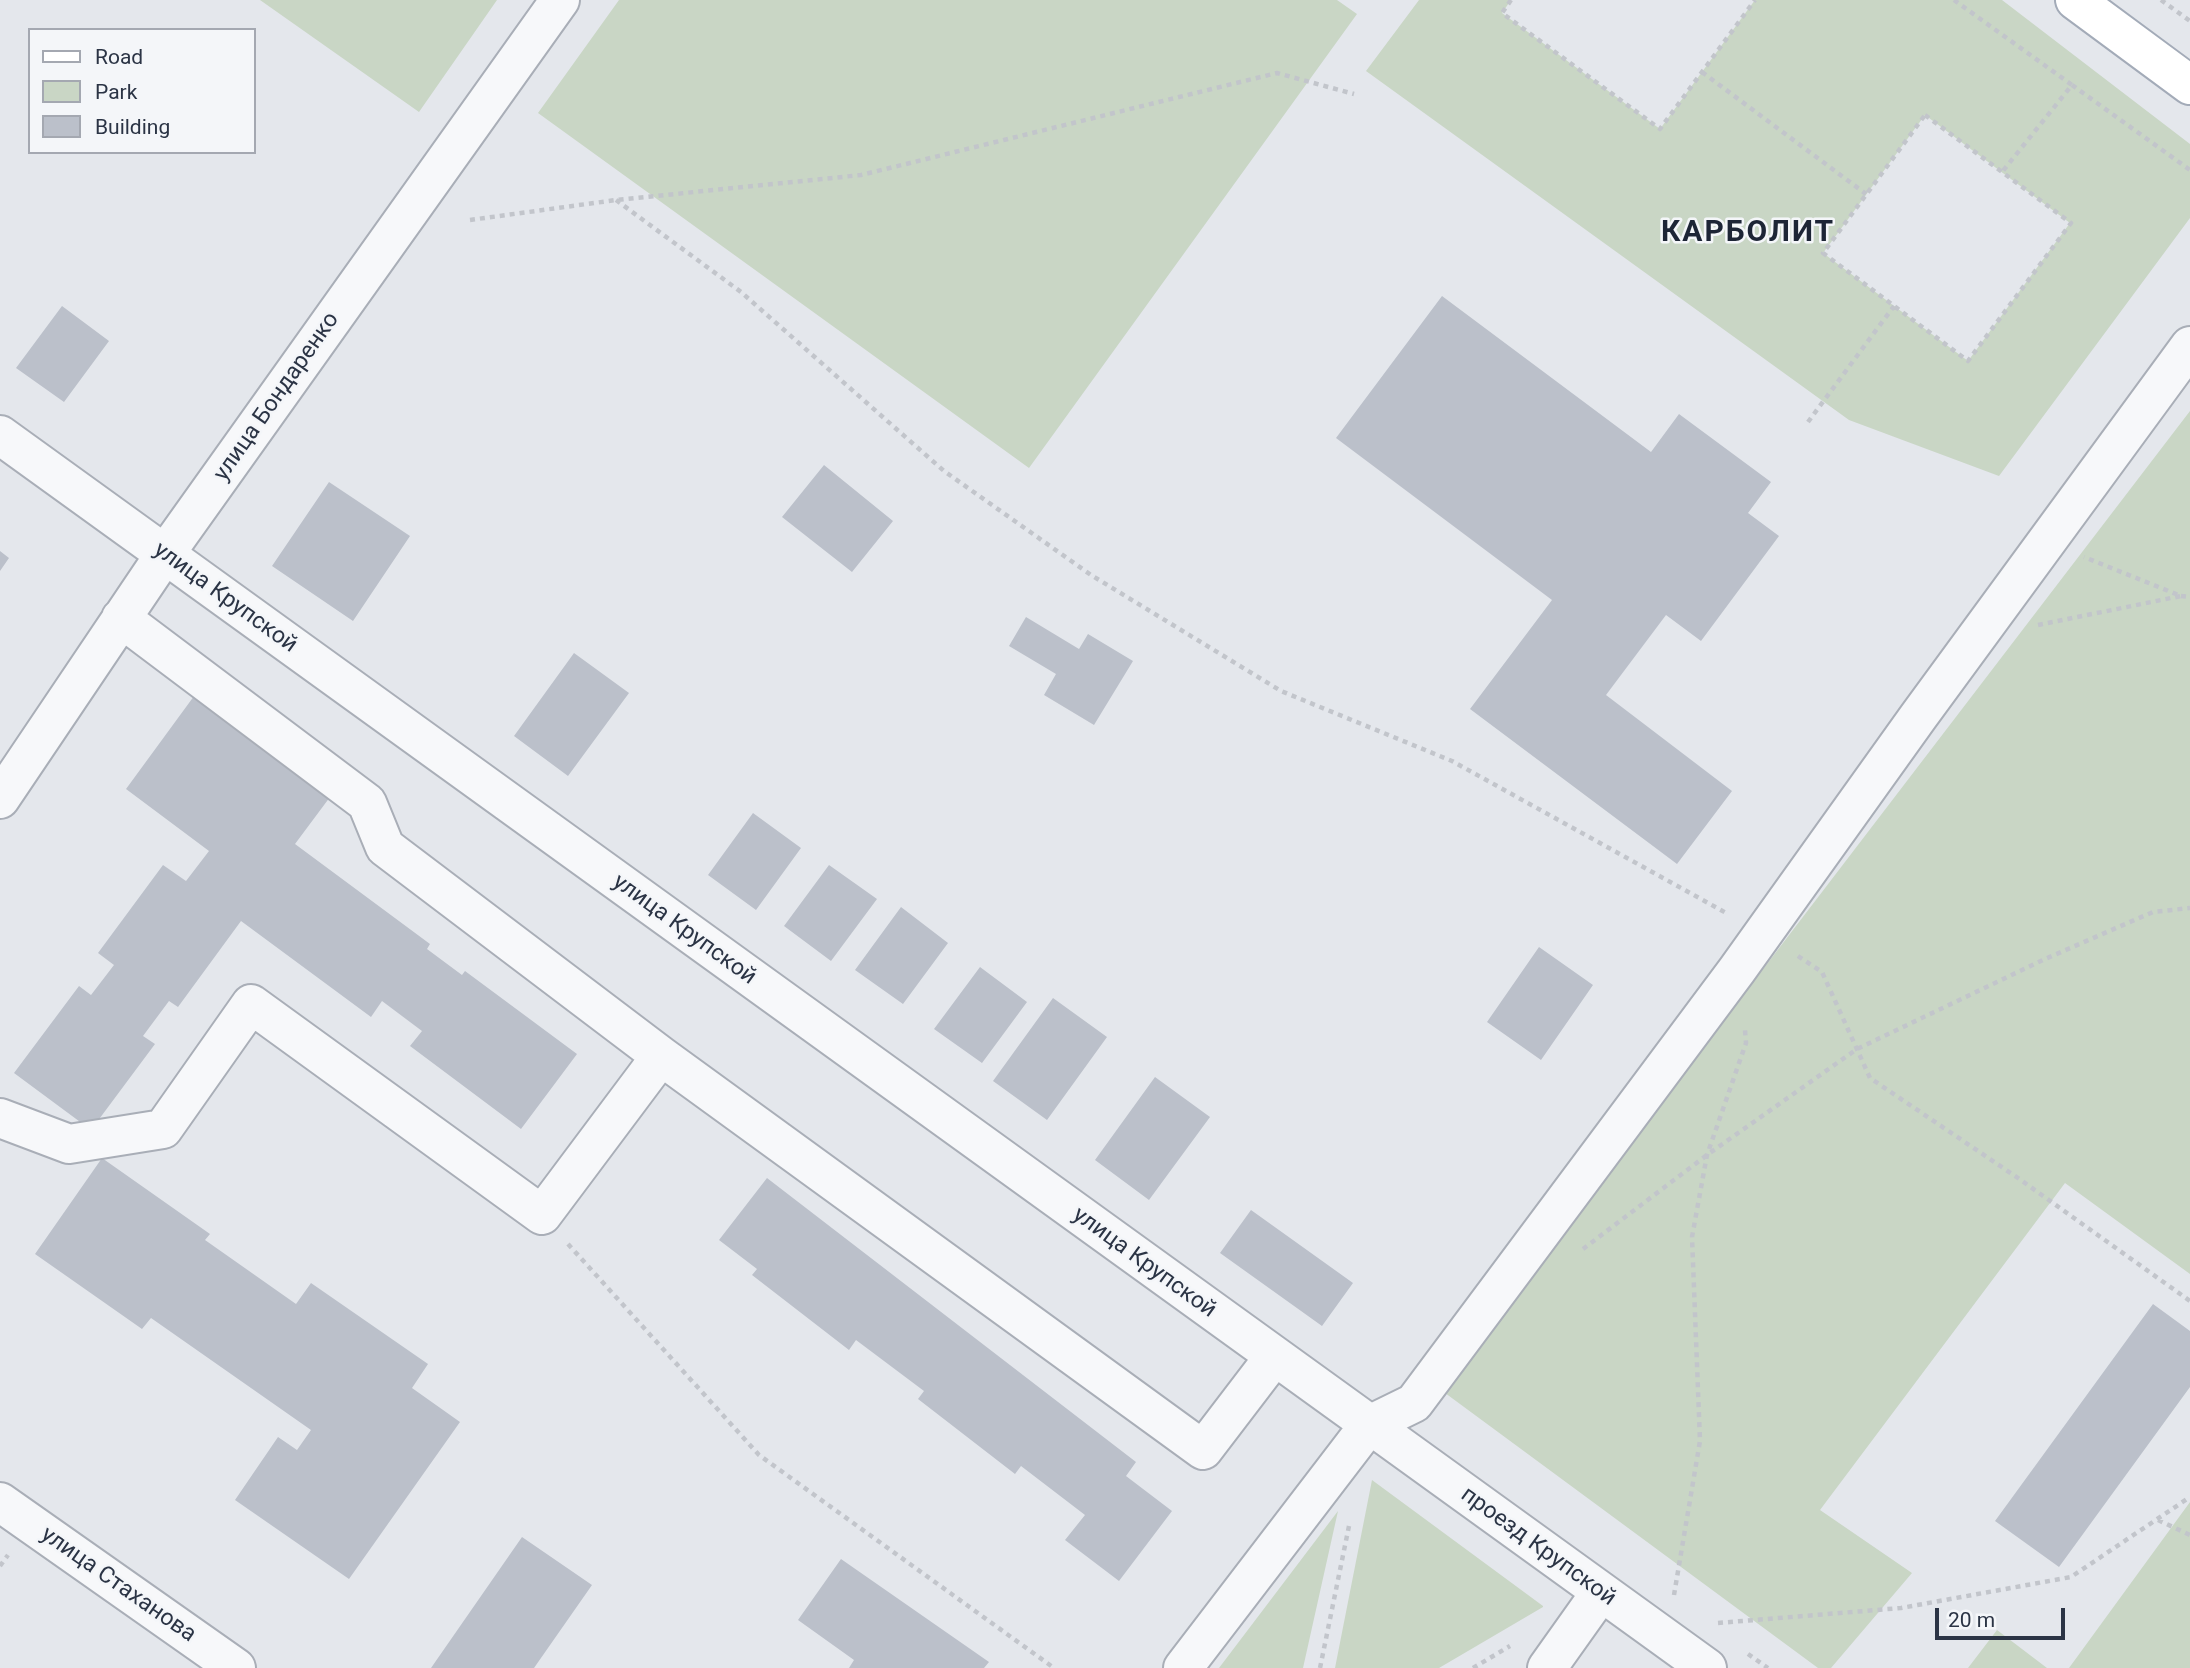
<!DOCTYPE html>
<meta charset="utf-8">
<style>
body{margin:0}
#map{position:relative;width:2190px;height:1668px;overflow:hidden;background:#e4e7ec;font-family:Roboto,sans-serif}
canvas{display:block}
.legend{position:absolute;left:28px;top:28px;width:228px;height:126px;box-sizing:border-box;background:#f4f6f9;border:2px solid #a4a8b1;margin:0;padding:9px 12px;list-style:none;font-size:21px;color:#2b3445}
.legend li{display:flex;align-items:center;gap:14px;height:35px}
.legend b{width:35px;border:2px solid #a4a8b1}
.scale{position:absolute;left:1935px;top:1608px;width:130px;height:32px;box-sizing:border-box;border:4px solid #2b3445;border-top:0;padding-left:9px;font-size:21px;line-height:24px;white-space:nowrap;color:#2b3445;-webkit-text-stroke:5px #f4f6f9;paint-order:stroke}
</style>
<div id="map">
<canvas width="2190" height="1668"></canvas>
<ul class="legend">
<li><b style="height:9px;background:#fff"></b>Road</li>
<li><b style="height:19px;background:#c9d6c5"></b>Park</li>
<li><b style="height:19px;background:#bbc0ca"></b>Building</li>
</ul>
<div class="scale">20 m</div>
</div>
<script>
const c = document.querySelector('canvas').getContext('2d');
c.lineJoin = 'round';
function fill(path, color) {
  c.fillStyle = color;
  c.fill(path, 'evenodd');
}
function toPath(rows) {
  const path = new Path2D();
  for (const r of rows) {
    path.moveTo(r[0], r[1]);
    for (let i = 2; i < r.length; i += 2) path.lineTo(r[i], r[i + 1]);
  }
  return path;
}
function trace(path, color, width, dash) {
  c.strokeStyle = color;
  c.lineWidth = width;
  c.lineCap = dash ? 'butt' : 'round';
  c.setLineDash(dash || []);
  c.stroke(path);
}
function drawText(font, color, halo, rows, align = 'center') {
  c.font = font + ' Roboto,sans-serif';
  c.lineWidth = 5;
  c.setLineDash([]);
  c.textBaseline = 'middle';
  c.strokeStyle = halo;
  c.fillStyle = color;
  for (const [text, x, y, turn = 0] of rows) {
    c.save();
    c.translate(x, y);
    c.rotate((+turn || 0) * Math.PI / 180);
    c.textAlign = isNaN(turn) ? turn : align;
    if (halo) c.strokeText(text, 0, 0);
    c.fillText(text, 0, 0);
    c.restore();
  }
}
const green = toPath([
 [260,0,497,0,419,112],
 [619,0,1337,0,1357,14,1029,468,538,113],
 [1419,0,1511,0,1502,13,1660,129,1755,0,2002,0,2190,144,2190,218,1999,476,1849,420,1366,71],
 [1925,115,2070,223,1968,361,1823,253],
 [2190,411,2190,1274,2065,1183,1820,1510,1912,1573,1831,1668,1818,1668,1441,1390],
 [1372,1480,1543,1606,1543,1607,1439,1668,1335,1668],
 [2190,1502,2190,1668,2069,1668],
 [1338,1511,1303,1668,1219,1668],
 [1997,1630,2047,1668,1968,1668]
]);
const building = toPath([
 [1442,296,1651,452,1679,414,1771,482,1748,513,1779,536,1701,641,1666,615,1606,695,1732,791,1677,864,1470,709,1552,600,1336,438],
 [62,306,109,341,64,402,16,368],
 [824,465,893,521,852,572,782,517],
 [329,482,410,536,353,621,272,566],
 [0,551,9,558,0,571],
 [1026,617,1079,649,1088,634,1133,661,1094,725,1044,695,1056,674,1009,646],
 [574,653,629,693,568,776,514,736],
 [197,692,333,793,295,844,430,944,427,949,462,975,465,971,577,1054,521,1129,410,1046,422,1031,382,1001,371,1017,241,921,178,1007,169,1001,143,1036,155,1044,91,1130,14,1073,79,986,91,995,114,965,98,953,163,865,186,881,209,851,126,789],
 [753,813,801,848,756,910,708,875],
 [829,865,877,899,831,961,784,926],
 [901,907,948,943,903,1004,855,970],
 [1539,947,1593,985,1541,1060,1487,1022],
 [980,967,1027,1002,982,1063,934,1029],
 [1053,998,1107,1037,1047,1120,993,1081],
 [1155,1077,1210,1117,1149,1200,1095,1160],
 [102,1158,210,1234,205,1240,296,1304,311,1283,428,1364,412,1388,460,1422,349,1579,235,1500,278,1437,297,1450,311,1430,151,1318,142,1329,35,1254],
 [767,1178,1136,1462,1126,1476,1172,1511,1119,1581,1065,1540,1085,1515,1021,1466,1015,1474,918,1399,924,1391,856,1340,849,1350,752,1275,757,1269,719,1240],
 [1251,1210,1353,1283,1322,1326,1220,1253],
 [2153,1304,2190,1331,2190,1387,2059,1567,1995,1521],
 [522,1537,592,1585,534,1668,431,1668],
 [841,1559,989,1662,984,1668,849,1668,854,1660,798,1620]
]);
const path = toPath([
 [1511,0,1502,13,1660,129,1755,0],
 [1954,0,2072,85,2002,172],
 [2161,0,2190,21],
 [1702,72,1866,194],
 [2072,85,2190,170],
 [1925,115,2071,223,1968,361,1823,253,1925,115],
 [616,200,741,292,944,471,1091,575,1281,691,1452,761,1728,914],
 [470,220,616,200,861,175,1277,73,1354,94],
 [1808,422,1894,306],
 [2181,596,2190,597],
 [2038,625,2181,596,2084,557],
 [1798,956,1822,972,1870,1078,2018,1178,2190,1301],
 [568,1244,759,1455,1054,1668],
 [1583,1249,1707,1155,1857,1049,2045,959,2153,912,2190,908],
 [2158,1520,2190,1535],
 [0,1566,8,1555],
 [1674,1595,1700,1441,1692,1237,1707,1155,1746,1043,1745,1030],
 [1718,1623,1901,1608,2071,1577,2190,1497],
 [1748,1654,1768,1668],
 [1320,1668,1350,1521],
 [1473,1668,1510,1646]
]);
const minor = toPath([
 [0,435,1707,1668],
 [121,618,367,803,385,847,661,1056,1203,1450,1274,1357],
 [0,799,165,554,560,0],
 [0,1118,69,1144,163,1129,251,1004,542,1215,661,1056],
 [0,1502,236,1668],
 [1183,1668,1369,1425,1414,1403,1737,970,1918,717,2190,346],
 [1547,1668,1601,1592]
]);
const major = toPath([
 [2075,0,2190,85]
]);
const streetNames = [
 ["улица Бондаренко",277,397,-55],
 ["улица Крупской",225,598,36],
 ["улица Крупской",684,930,36],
 ["улица Крупской",1144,1263,36],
 ["проезд Крупской",1538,1547,36],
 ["улица Стаханова",118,1585,35]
];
const districtNames = [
 ["КАРБОЛИТ",1748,233]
];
fill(green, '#c9d6c5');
fill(building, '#bbc0ca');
trace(minor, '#a9aeb7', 42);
trace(major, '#a3abb8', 42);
trace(path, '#c2c5cb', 4.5, [5, 5]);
trace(minor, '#f7f8fa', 38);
trace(major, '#fff', 38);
drawText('23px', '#2b3445', '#f4f6f9', streetNames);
c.letterSpacing = '2px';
drawText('bold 30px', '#1d2536', '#f4f6f9', districtNames);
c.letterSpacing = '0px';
</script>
